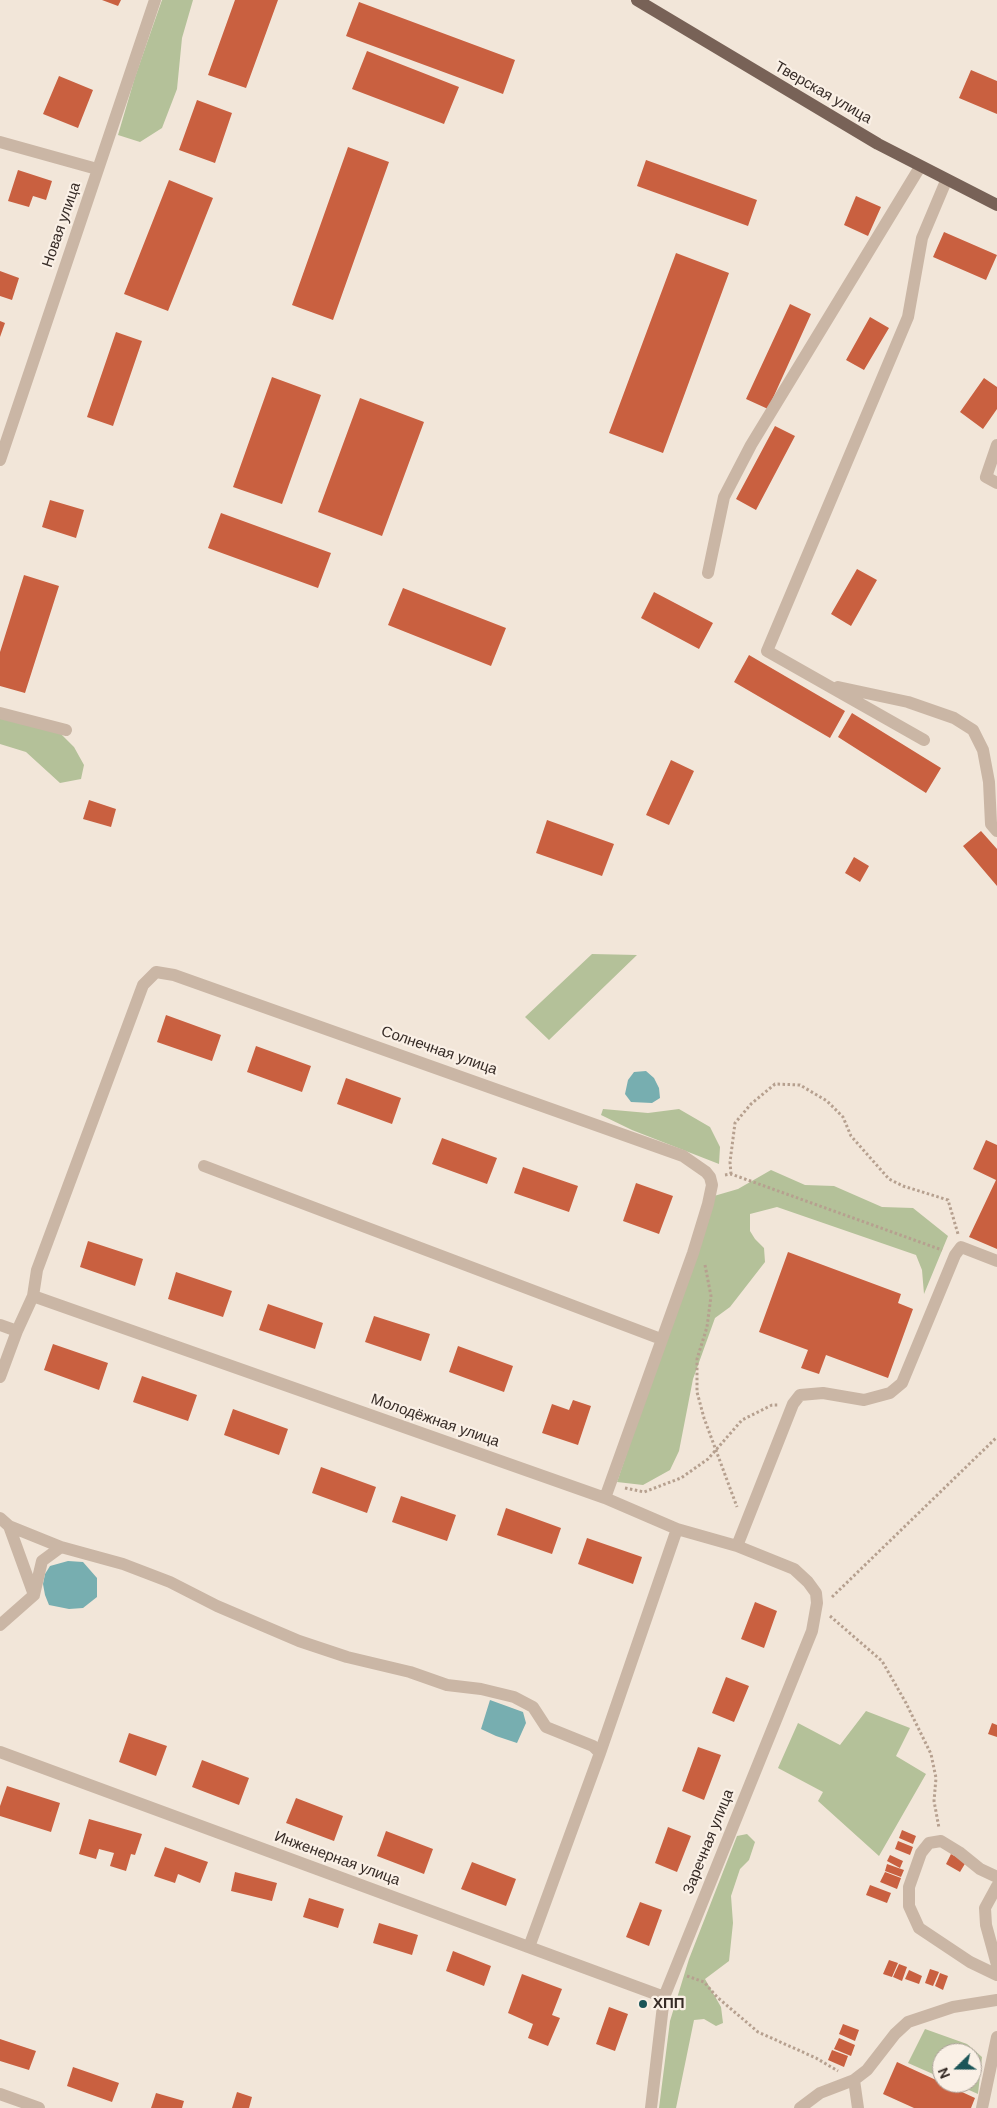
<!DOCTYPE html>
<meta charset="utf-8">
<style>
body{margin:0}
#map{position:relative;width:997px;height:2108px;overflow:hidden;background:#f2e6d9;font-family:"DM Sans",sans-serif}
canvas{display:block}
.north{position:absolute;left:932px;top:2043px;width:50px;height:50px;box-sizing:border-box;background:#faf0e6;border:1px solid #aca199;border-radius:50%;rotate:248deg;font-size:14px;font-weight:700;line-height:20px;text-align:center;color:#362b26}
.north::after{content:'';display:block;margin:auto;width:18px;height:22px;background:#1b5558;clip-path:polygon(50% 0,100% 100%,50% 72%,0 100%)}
</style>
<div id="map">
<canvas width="997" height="2108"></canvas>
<div class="north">N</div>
</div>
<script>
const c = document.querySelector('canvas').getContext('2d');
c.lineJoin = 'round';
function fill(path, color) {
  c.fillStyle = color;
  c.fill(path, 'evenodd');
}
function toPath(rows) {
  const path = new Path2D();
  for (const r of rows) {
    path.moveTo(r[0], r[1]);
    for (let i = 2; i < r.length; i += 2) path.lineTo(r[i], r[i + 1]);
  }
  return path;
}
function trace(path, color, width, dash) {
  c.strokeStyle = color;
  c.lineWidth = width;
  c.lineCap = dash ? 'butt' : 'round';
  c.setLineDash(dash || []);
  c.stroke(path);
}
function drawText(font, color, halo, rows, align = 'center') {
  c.font = font + ' "DM Sans",sans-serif';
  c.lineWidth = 4.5;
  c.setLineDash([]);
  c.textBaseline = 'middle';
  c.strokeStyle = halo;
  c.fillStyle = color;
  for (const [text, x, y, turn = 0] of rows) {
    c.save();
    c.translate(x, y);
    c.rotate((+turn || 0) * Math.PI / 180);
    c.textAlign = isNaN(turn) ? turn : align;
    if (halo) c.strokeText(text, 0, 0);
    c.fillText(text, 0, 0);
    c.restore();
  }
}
const green = toPath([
 [162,0,193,0,182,38,177,89,162,128,140,142,118,135,135,77],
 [0,717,60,733,74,747,84,765,81,779,60,783,26,752,0,744],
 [592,954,637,955,549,1040,525,1017],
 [603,1109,648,1113,679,1109,710,1127,720,1147,719,1164,632,1130,601,1115],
 [771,1170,805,1185,834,1186,882,1207,913,1208,948,1236,924,1294,922,1270,916,1255,777,1207,750,1214,750,1231,755,1239,764,1248,765,1262,730,1307,715,1318,693,1379,679,1451,670,1470,643,1485,617,1482,714,1196,738,1189],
 [866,1711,910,1728,896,1756,926,1774,879,1856,818,1801,823,1792,778,1768,798,1723,840,1745],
 [747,1834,755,1842,749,1860,740,1869,731,1896,733,1923,729,1961,705,1979,721,2007,723,2023,716,2026,704,2019,694,2020,676,2108,659,2108,670,2021,689,1959,737,1836],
 [925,2029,967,2044,982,2057,978,2094,953,2083,972,2083,972,2053,942,2053,942,2078,908,2063]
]);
const water = toPath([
 [646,1071,654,1078,659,1088,660,1098,652,1103,631,1102,625,1094,628,1080,634,1072],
 [68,1561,83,1562,97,1578,97,1597,83,1608,69,1609,49,1605,45,1595,43,1584,45,1574,50,1566],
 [490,1700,523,1712,526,1723,517,1743,496,1736,481,1729]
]);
const building = toPath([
 [102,0,121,0,118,6],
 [235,0,278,0,246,88,208,75],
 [359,2,515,60,503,94,346,36],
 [367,51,459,87,444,124,352,89],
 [971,70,997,81,997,114,959,98],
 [59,76,93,90,78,128,43,114],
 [197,100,232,113,215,163,179,150],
 [348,147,389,162,333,320,292,305],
 [646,160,757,200,748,226,637,186],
 [18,170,52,181,46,200,33,196,29,207,8,201],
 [169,180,213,198,168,311,124,294],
 [856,196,881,207,868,236,844,225],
 [944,232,997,255,986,280,933,257],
 [676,253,729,273,663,453,609,433],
 [0,271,19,278,12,300,0,296],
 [790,304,811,314,768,409,746,399],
 [870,317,889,328,864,370,846,360],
 [0,321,5,323,0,337],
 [116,332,142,341,113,426,87,417],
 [272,377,321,395,282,504,233,487],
 [984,378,997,387,997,409,983,429,960,412],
 [360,398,424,422,382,536,318,512],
 [775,426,795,436,756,510,736,499],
 [50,500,84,510,76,538,42,527],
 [221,513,331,553,318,588,208,548],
 [857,569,877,580,851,626,831,614],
 [24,575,59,586,25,693,0,686,0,652],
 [403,588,506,628,491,666,388,625],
 [654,592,713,623,699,649,641,618],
 [749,655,845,711,830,738,734,682],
 [852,713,941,768,926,793,838,737],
 [671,760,694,771,669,825,646,815],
 [89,800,116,809,111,827,83,819],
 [547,820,614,844,602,876,536,853],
 [981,831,997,849,997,886,963,846],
 [854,857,869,866,860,882,845,873],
 [166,1015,221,1035,212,1061,157,1042],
 [256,1046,311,1066,302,1092,247,1072],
 [346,1078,401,1098,392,1124,337,1104],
 [442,1138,497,1158,487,1184,432,1164],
 [986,1140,997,1145,997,1249,969,1237,996,1180,973,1169],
 [523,1167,578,1186,569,1212,514,1193],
 [636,1183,673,1196,659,1234,623,1221],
 [88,1241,143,1259,135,1286,80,1267],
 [788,1252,901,1294,898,1303,913,1309,888,1378,826,1355,819,1374,801,1368,808,1350,759,1332],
 [176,1272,232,1291,223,1317,168,1299],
 [268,1304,323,1323,315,1349,259,1330],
 [374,1316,430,1334,421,1361,365,1342],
 [53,1344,108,1363,99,1390,44,1370],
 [458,1346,513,1366,504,1392,449,1372],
 [142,1376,197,1395,188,1421,133,1402],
 [573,1400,591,1406,578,1445,542,1433,552,1404,569,1410],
 [233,1409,288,1429,279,1455,224,1435],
 [321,1467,376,1487,367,1513,312,1493],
 [401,1496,456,1515,447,1541,392,1522],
 [506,1508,561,1528,552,1554,497,1535],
 [587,1538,642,1557,633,1584,578,1564],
 [755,1602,777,1611,764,1648,741,1639],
 [726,1677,749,1686,734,1722,712,1713],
 [992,1723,997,1725,997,1737,988,1734],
 [129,1733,167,1746,156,1776,119,1762],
 [698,1747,721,1755,704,1800,682,1791],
 [202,1760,249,1778,239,1805,192,1787],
 [7,1786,60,1803,51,1832,0,1816,0,1806],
 [296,1798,343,1816,334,1841,286,1823],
 [89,1819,142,1834,135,1855,131,1854,126,1871,110,1866,114,1853,99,1849,96,1859,79,1854],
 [668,1827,691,1836,677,1872,655,1863],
 [902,1830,916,1836,913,1844,899,1838],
 [386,1831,433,1849,424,1874,377,1856],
 [898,1841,913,1847,910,1855,895,1849],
 [165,1847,208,1862,200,1883,178,1874,175,1883,154,1876],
 [951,1854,966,1862,960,1872,946,1864],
 [890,1855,903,1861,900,1868,887,1861],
 [472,1862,516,1879,506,1906,461,1889],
 [887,1864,904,1870,901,1877,885,1871],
 [235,1872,277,1883,272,1901,231,1891],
 [885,1872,901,1878,897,1889,880,1882],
 [870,1885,891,1893,887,1903,866,1895],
 [309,1898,344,1909,338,1928,303,1917],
 [640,1902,662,1910,649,1946,626,1937],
 [379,1923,418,1935,412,1955,373,1943],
 [453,1951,491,1966,484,1986,446,1971],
 [889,1960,898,1963,892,1977,883,1974],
 [899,1964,907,1967,902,1981,893,1977],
 [930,1969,939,1972,933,1986,925,1983],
 [909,1970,922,1976,919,1984,905,1979],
 [940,1973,948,1976,943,1990,935,1986],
 [522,1974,562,1989,552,2015,560,2018,548,2046,528,2038,533,2024,508,2013],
 [609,2007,628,2014,615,2051,596,2044],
 [843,2024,859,2030,855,2041,839,2034],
 [839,2038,855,2045,851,2056,834,2049],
 [0,2039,36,2051,29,2070,0,2061],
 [832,2050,848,2056,844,2067,828,2060],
 [897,2062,975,2098,971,2108,914,2108,883,2094],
 [73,2067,119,2083,112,2102,67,2086],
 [237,2092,252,2097,249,2108,232,2108],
 [156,2093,184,2101,182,2108,151,2108]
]);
const path = toPath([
 [731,1174,730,1162,735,1123,751,1104,775,1084,800,1085,827,1101,843,1117,851,1136,889,1179,903,1186,948,1200,958,1234],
 [725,1175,731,1174,942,1250],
 [705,1265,711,1296,707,1327,697,1359,697,1392,704,1418,737,1507],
 [625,1488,644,1492,681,1478,708,1459,742,1420,772,1405,778,1405],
 [832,1597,997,1437],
 [830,1616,882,1661,906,1703,931,1754,936,1778,934,1801,939,1828],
 [687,1976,704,1982,717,1997,758,2032,816,2058,838,2071]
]);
const minor = toPath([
 [0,142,97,169],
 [997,445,986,477,997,483],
 [0,460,155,0],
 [708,573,724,497,751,445,920,167],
 [838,687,908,702,954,718,973,730,983,750,989,782,991,824,997,831],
 [0,713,66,730],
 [924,740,767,651,908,317,922,238,946,181],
 [204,1166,661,1339],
 [33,1296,605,1498,677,1529,737,1546,794,1569,808,1582,816,1593,817,1603,812,1631,664,1997,651,2108],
 [0,1325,17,1331],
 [0,1377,17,1331,33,1296,37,1270,143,985,156,972,174,975,683,1156,706,1172,710,1177,712,1185,708,1204,693,1253,605,1498],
 [0,1518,9,1526,34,1595,0,1625],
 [9,1526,61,1547],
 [737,1546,793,1404,800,1395,823,1393,864,1400,890,1393,902,1383,955,1255,961,1247,997,1261],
 [34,1595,42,1561,61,1547,123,1564,170,1582,217,1606,299,1641,347,1657,410,1672,447,1685,481,1689,514,1697,533,1707,546,1727,593,1746,600,1753],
 [0,1752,664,1997],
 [997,1877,980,1869,959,1852,941,1841,929,1843,921,1853,909,1887,909,1906,919,1928,970,1962,997,1975],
 [997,1886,985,1908,986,1925,997,1965],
 [529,1947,600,1753,677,1529],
 [854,2080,858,2108],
 [0,2094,39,2108],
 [800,2108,820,2093,854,2080,867,2070,895,2034,908,2022,953,2007,997,2000],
 [982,2108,997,2037]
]);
const major = toPath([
 [637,0,878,144,997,205]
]);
const markers = [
 [643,2004,5,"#1b5558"]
];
const streetNames = [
 ["Тверская улица",823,93,30],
 ["Новая улица",62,225,-71],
 ["Солнечная улица",439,1051,19],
 ["Молодёжная улица",435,1421,19],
 ["Заречная улица",709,1842,-68],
 ["Инженерная улица",337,1859,20]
];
const poiNames = [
 ["ХПП",653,2004]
];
fill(green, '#b4c199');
fill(water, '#77aeb0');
fill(building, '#c96040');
trace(path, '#b6a08f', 3, [2.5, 2.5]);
trace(minor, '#cab6a5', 12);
trace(major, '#786257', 12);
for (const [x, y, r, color] of markers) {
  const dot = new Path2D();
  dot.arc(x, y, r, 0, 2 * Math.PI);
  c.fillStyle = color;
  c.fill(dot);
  trace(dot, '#faf0e6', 2);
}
drawText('15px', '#362b26', '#faf0e6', streetNames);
drawText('bold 15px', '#362b26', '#faf0e6', poiNames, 'left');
</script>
